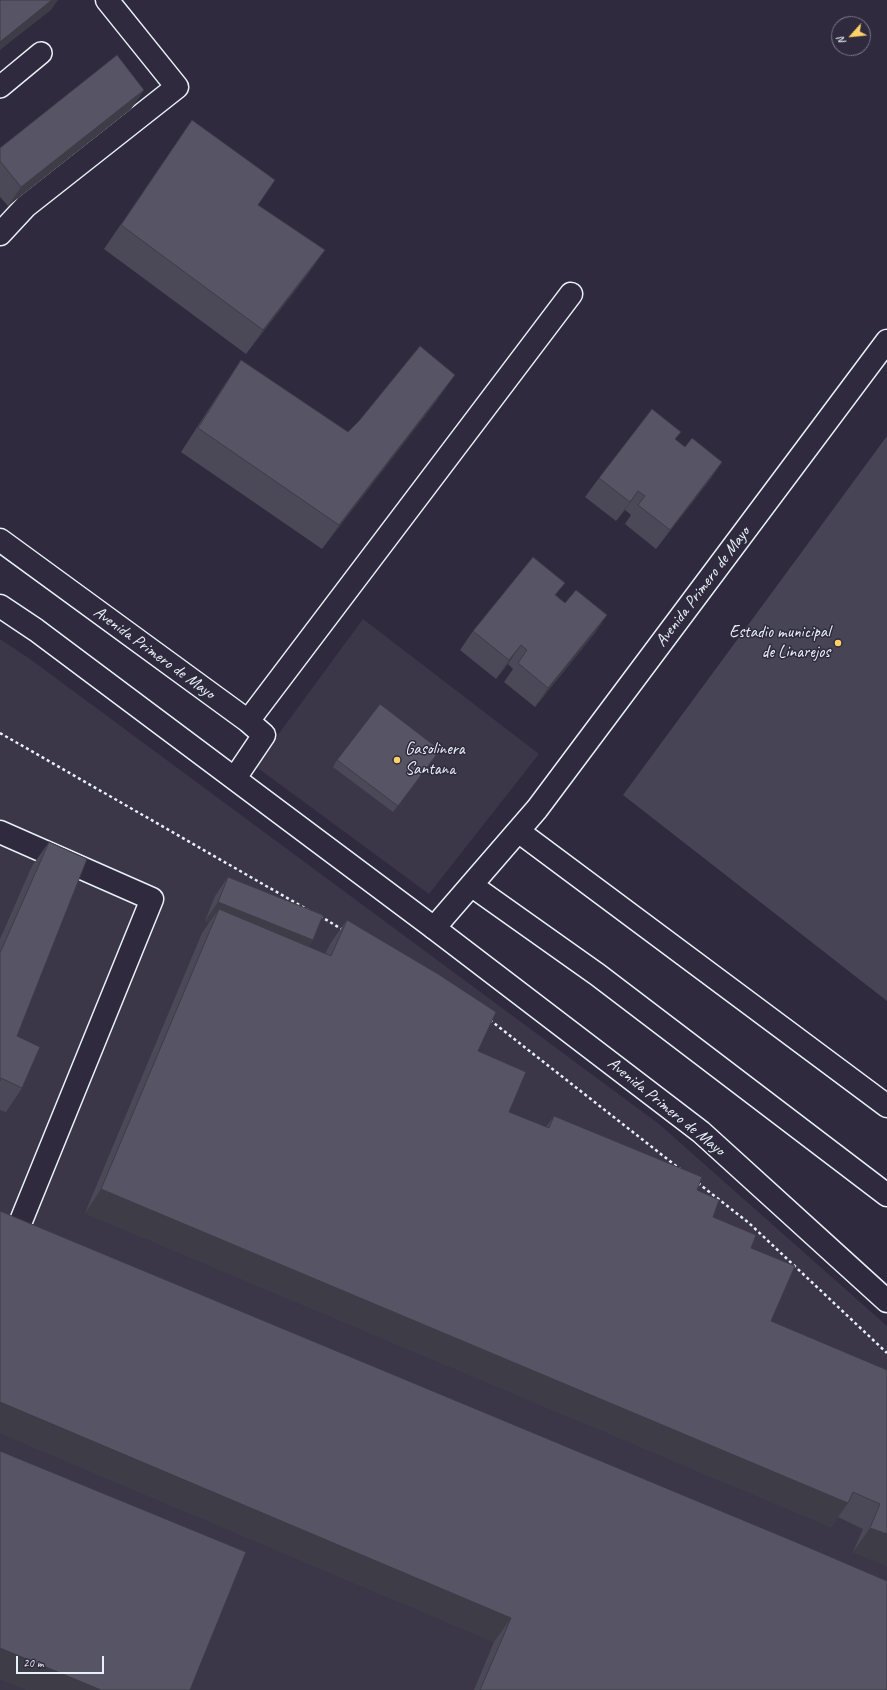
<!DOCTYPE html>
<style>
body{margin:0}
#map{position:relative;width:887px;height:1690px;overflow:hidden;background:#2f2a3d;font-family:Caveat,sans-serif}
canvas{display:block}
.north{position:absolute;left:831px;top:16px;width:40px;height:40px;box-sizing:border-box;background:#2f2a3d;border:1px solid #797a88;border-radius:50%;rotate:243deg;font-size:11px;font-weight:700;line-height:16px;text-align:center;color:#e8f1f8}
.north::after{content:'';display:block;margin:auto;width:14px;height:18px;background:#ffd166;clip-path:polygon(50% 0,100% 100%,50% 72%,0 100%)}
.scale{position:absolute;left:16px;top:1656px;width:88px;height:18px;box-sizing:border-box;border:2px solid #e8f1f8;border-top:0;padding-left:5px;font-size:12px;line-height:14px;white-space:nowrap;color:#e8f1f8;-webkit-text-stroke:3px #2f2a3d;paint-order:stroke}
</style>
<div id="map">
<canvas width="887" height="1690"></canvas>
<div class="north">N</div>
<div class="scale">20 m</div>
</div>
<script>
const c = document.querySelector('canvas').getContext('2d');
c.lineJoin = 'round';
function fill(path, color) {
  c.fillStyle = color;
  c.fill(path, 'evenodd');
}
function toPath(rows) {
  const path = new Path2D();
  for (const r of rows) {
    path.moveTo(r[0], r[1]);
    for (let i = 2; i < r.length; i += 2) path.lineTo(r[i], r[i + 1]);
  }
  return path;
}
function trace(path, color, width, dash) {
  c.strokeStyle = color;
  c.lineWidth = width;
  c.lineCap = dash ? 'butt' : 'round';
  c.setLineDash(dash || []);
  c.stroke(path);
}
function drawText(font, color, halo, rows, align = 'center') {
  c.font = font + ' Caveat,sans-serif';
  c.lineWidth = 3;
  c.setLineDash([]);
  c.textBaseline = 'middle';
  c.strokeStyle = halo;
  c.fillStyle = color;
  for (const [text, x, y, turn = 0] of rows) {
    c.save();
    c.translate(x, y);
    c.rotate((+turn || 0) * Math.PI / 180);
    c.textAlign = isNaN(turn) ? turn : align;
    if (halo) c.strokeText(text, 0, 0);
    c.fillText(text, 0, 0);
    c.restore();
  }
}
const built = toPath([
 [363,619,539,754,429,894,255,766],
 [0,639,30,659,659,1124,887,1326,887,1690,0,1690]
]);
const green = toPath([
 [887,436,887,1001,623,795]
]);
const path = toPath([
 [0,733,308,910],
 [320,916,343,930],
 [490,1020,680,1169],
 [698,1183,749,1223,887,1353]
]);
const pedestrian = toPath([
 [0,87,41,53]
]);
const minor = toPath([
 [0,234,26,206,177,87,107,0],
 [0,540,248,721,264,735,235,778],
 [248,721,571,294],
 [518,831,887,1106],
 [0,832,152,899,21,1221],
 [471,885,598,975,887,1195],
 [434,928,537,809,887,341]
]);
const secondary = toPath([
 [0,606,36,630,434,928,701,1132,887,1301]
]);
const wall = toPath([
 [144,90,131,109,8,206,0,197,0,148],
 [192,120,258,205,325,250,308,274,246,354,104,249],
 [241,360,348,432,438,399,322,549,181,452,225,384],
 [676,440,685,447,722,462,709,481,656,549,625,524,631,515,625,510,616,521,585,497,599,478],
 [556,595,565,603,607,615,594,634,535,707,504,682,513,669,508,664,496,679,460,650,473,631],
 [435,757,393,812,333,767,337,760],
 [49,842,17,1036,22,1088,6,1112,0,1110,0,939,32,866],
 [228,877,313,940,308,947,325,954,330,944,347,920,478,1051,509,1112,546,1127,554,1116,697,1190,713,1217,751,1248,771,1321,887,1370,887,1566,853,1552,863,1529,838,1517,831,1527,85,1213,202,933,209,923,205,921,215,896],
 [0,1433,887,1690,474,1690,494,1642]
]);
const shadedWall = toPath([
 [52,0,58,0,51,10,0,50,0,42],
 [144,90,131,109,8,206,21,187],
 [325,250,308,274,246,354,263,330],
 [455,375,438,399,322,549,339,525],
 [722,462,709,481,656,549,670,530],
 [638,491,625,510,616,521,630,502],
 [607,615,594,634,535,707,548,688],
 [521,645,508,664,496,679,509,660],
 [218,902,313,940,299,959,219,909,209,923,205,921],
 [101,1189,848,1503,831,1527,85,1213],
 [0,1402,511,1618,494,1642,0,1433],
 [870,1528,887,1534,887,1566,853,1552],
 [0,1648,101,1690,26,1690,0,1679]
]);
const building = toPath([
 [0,0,52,0,0,42,0,0],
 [117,55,144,90,21,187,0,161,0,148,117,55],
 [192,120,275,180,258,205,325,250,263,330,121,225,192,120],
 [420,346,455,375,339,525,198,428,241,360,348,432,359,421,420,346],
 [652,409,681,432,675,439,685,447,692,438,722,462,670,530,638,505,645,496,638,491,630,502,599,478,652,409],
 [533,557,565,583,555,595,565,603,576,590,607,615,548,688,518,663,527,650,521,645,509,660,473,631,533,557],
 [380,704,440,750,398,806,337,760,380,704],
 [49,842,87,859,17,1036,40,1047,22,1088,1,1078,0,1081,0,953,49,842],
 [228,877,323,915,313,940,218,902,228,877],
 [219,909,331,956,347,920,438,974,496,1012,478,1051,526,1072,509,1112,549,1128,554,1116,702,1177,697,1190,719,1200,713,1217,756,1235,751,1248,795,1266,771,1321,887,1370,887,1534,870,1528,880,1504,853,1492,848,1503,101,1189,219,909],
 [0,1211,810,1548,887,1581,887,1690,480,1690,511,1618,0,1402,0,1211],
 [0,1451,246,1552,190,1690,101,1690,0,1648,0,1451]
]);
const markers = [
 [838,643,4,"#ffd166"],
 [397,760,4,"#ffd166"]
];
const streetNames = [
 ["Avenida Primero de Mayo",703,587,-53],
 ["Avenida Primero de Mayo",154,653,36],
 ["Avenida Primero de Mayo",666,1107,39]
];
const poiNames = [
 ["Estadio municipal",830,633],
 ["de Linarejos",830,653],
 ["Gasolinera",405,750,"left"],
 ["Santana",405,770,"left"]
];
fill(built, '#3b3749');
fill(green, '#464455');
trace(pedestrian, '#e8f1f8', 24);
trace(minor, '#e8f1f8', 25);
trace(secondary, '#e8f1f8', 25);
trace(path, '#e8f1f8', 2.5, [3, 3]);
trace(pedestrian, '#2f2a3d', 21);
trace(minor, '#2f2a3d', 22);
trace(secondary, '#2f2a3d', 22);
fill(wall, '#4b4957');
fill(shadedWall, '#3d3c47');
fill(building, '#575565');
trace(building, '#3d3c47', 1);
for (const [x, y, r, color] of markers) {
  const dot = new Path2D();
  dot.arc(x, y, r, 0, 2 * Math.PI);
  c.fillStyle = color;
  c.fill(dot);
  trace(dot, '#2f2a3d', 1.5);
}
drawText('17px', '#e8f1f8', '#2f2a3d', streetNames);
drawText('17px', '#e8f1f8', '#2f2a3d', poiNames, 'right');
</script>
